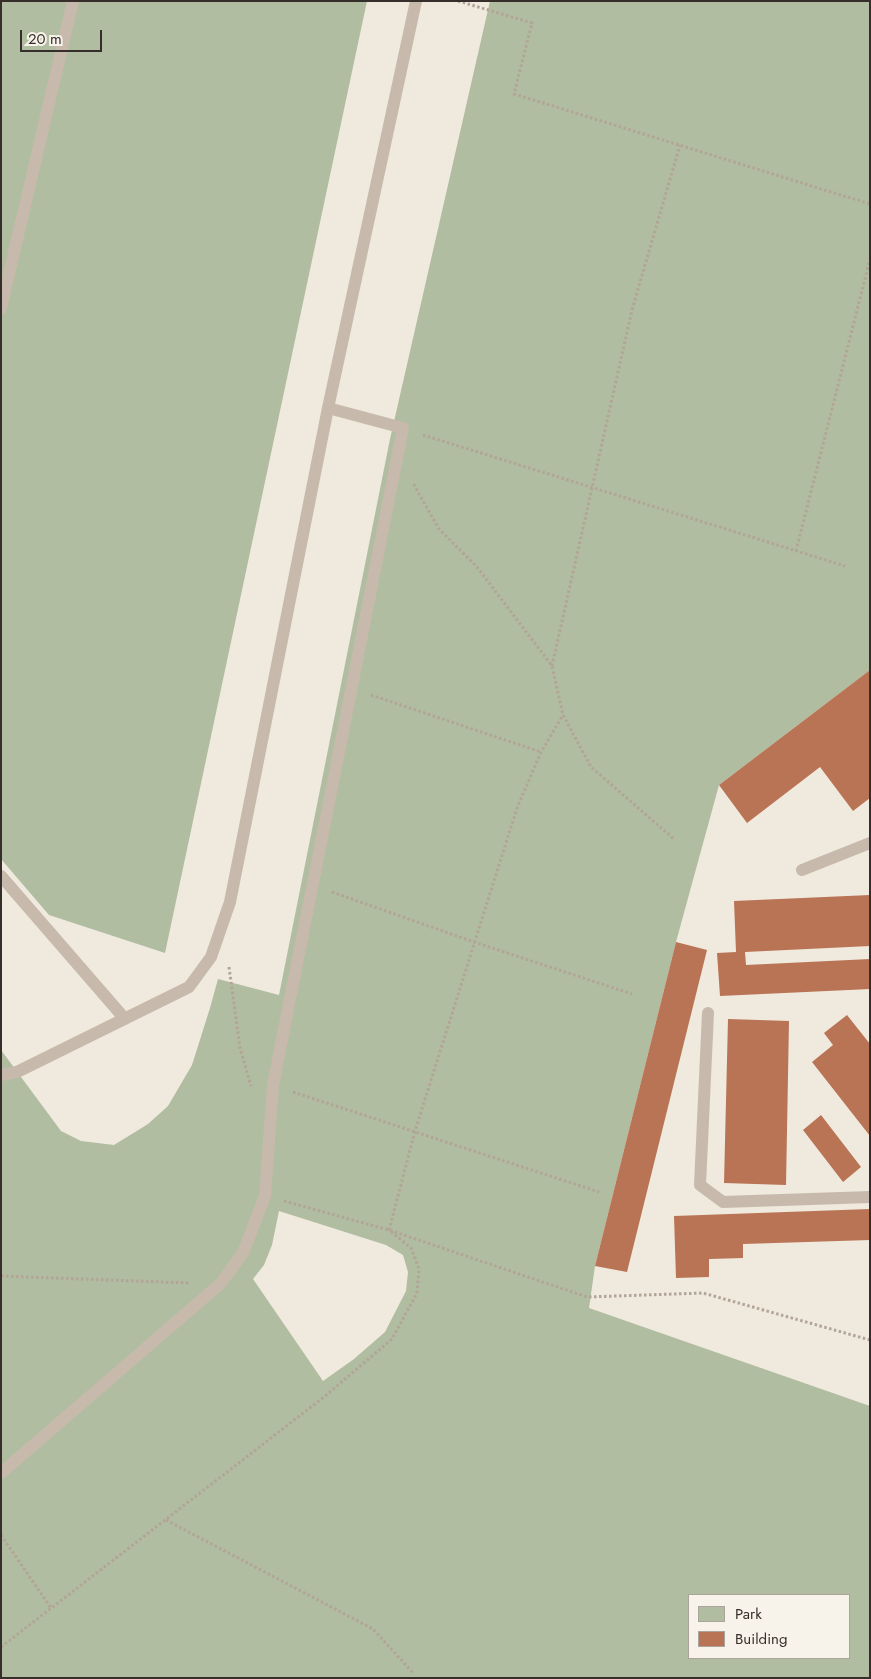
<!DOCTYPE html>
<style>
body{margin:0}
#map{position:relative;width:871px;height:1679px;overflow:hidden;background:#f0e9de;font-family:Jost,sans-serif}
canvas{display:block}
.frame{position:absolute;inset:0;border:2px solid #352e2a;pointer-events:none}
.legend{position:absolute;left:688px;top:1594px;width:162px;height:65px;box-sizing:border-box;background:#f8f3ea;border:1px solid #aaa49d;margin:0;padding:6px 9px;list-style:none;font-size:15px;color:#352e2a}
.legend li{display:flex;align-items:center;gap:10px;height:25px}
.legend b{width:25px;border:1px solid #aaa49d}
.scale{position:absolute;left:20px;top:30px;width:82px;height:22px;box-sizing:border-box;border:2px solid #352e2a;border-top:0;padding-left:6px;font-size:15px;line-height:18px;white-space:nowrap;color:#352e2a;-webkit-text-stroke:4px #f8f3ea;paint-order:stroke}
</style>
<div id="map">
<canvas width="871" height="1679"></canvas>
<div class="frame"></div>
<ul class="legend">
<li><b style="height:14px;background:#b1bda0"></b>Park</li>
<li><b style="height:14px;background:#b87454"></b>Building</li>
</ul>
<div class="scale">20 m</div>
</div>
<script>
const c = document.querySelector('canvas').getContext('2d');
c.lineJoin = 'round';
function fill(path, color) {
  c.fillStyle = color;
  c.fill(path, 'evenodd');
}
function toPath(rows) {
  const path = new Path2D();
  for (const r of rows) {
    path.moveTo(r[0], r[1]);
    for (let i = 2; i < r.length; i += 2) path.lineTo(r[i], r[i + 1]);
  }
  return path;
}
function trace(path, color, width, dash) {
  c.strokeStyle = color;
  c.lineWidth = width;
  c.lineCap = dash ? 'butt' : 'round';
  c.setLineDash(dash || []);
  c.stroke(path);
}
const green = toPath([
 [1,1,367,1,165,953,49,915,1,859],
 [490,1,870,1,870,670,719,785,676,942,595,1266,589,1308,870,1406,870,1678,1,1678,1,1050,61,1131,81,1141,114,1145,148,1124,168,1106,192,1065,210,1008,218,979,279,995,390,439],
 [279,1211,386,1245,403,1255,408,1272,406,1291,385,1332,354,1359,323,1381,253,1279,264,1265,272,1245],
 [690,1595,850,1595,850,1658,690,1658]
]);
const building = toPath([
 [870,670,870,798,853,811,820,767,747,823,719,785],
 [870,895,870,946,745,952,746,965,870,959,870,989,720,996,717,953,736,952,734,901],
 [676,942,707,950,627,1272,595,1266],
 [847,1015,870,1044,870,1136,812,1062,833,1045,824,1033],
 [728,1019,789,1021,786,1185,724,1183],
 [821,1115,861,1167,843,1182,803,1130],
 [870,1209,870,1240,743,1244,743,1258,709,1259,709,1277,676,1278,674,1216]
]);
const path = toPath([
 [458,1,532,23,514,94,870,204],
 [423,435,845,566],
 [414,484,415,487,439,529,477,567,552,666,563,715,591,767,674,839],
 [796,551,870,259],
 [552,666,632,310,680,145],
 [371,695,541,752],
 [332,892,474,942,632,994],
 [229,967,240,1048,251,1086],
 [293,1092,599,1192],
 [284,1201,389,1230,587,1297,703,1293,870,1340],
 [1,1276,189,1283],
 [166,1520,373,1629,414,1674],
 [1,1535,51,1608],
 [1,1647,324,1397,392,1339,417,1293,419,1269,411,1248,389,1230,415,1131,517,808,541,752,563,715]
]);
const lane = toPath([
 [1,308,73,1],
 [802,870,870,843],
 [1,876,125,1019],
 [708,1013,700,1185,723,1202,870,1197],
 [1,1075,17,1072,189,987,211,957,230,902,328,408,416,1],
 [1,1473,220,1284,243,1253,265,1196,273,1085,403,428,328,408]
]);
fill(green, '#b1bda0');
fill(building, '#b87454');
trace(path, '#b2a496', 3, [2.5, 2.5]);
trace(lane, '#c7baac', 12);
</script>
